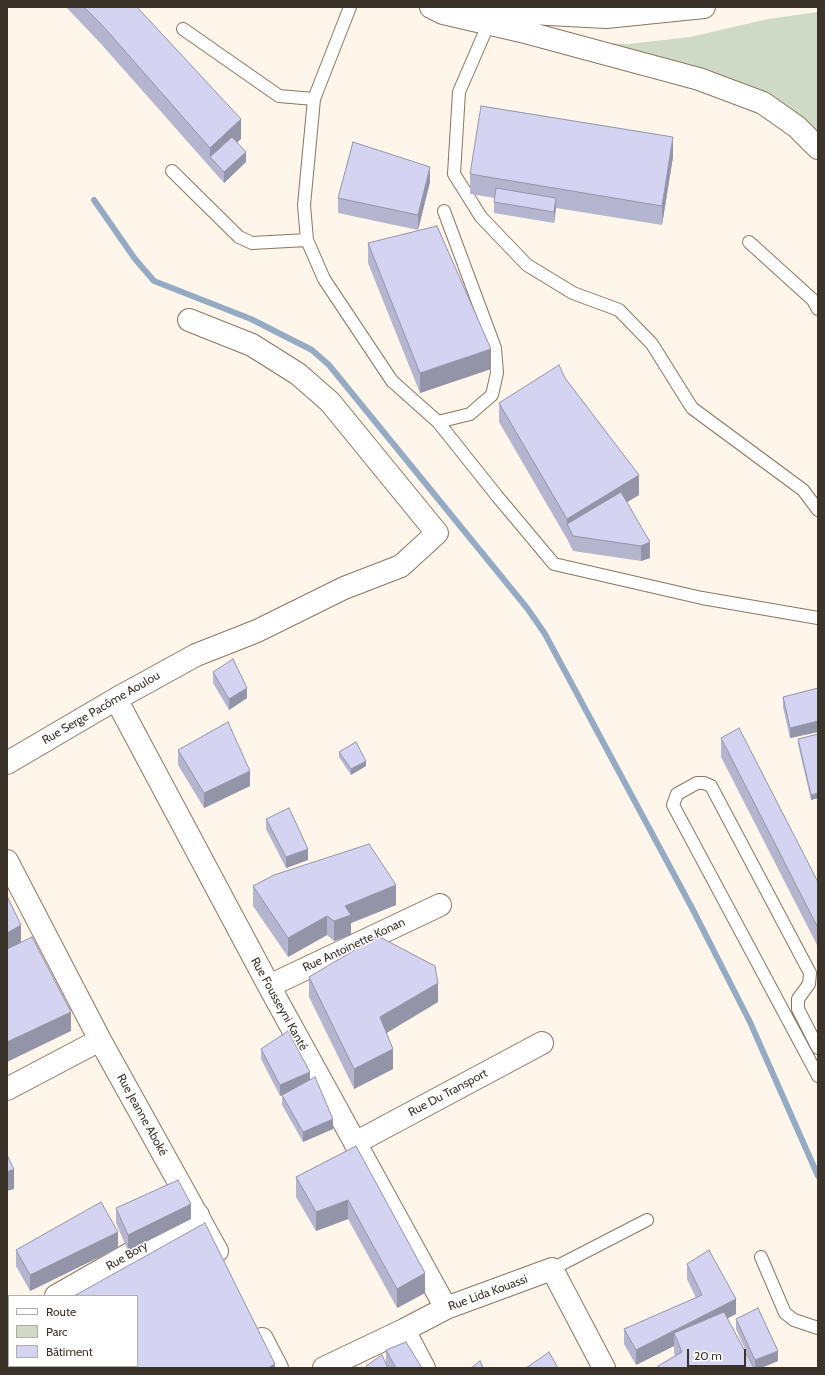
<!DOCTYPE html>
<meta charset="utf-8">
<style>
body{margin:0}
#map{position:relative;width:825px;height:1375px;overflow:hidden;background:#fef6eb;font-family:Cabin,sans-serif}
canvas{display:block}
.frame{position:absolute;inset:0;border:8px solid #3b3329;pointer-events:none}
.legend{position:absolute;left:8px;top:1295px;width:130px;height:72px;box-sizing:border-box;background:#fff;border:1px solid #b1ada9;margin:0;padding:5px 7px;list-style:none;font-size:12px;color:#3b3329}
.legend li{display:flex;align-items:center;gap:8px;height:20px}
.legend b{width:20px;border:1px solid #b1ada9}
.scale{position:absolute;left:687px;top:1349px;width:59px;height:18px;box-sizing:border-box;border:2px solid #3b3329;border-top:0;padding-left:5px;font-size:12px;line-height:14px;white-space:nowrap;color:#3b3329;-webkit-text-stroke:3px #fff;paint-order:stroke}
</style>
<div id="map">
<canvas width="825" height="1375"></canvas>
<div class="frame"></div>
<ul class="legend">
<li><b style="height:5px;background:#fff"></b>Route</li>
<li><b style="height:11px;background:#cfdac6"></b>Parc</li>
<li><b style="height:11px;background:#d4d3f1"></b>Bâtiment</li>
</ul>
<div class="scale">20 m</div>
</div>
<script>
const c = document.querySelector('canvas').getContext('2d');
c.lineJoin = 'round';
function fill(path, color) {
  c.fillStyle = color;
  c.fill(path, 'evenodd');
}
function toPath(rows) {
  const path = new Path2D();
  for (const r of rows) {
    path.moveTo(r[0], r[1]);
    for (let i = 2; i < r.length; i += 2) path.lineTo(r[i], r[i + 1]);
  }
  return path;
}
function trace(path, color, width, dash) {
  c.strokeStyle = color;
  c.lineWidth = width;
  c.lineCap = dash ? 'butt' : 'round';
  c.setLineDash(dash || []);
  c.stroke(path);
}
function drawText(font, color, halo, rows, align = 'center') {
  c.font = font + ' Cabin,sans-serif';
  c.lineWidth = 3;
  c.setLineDash([]);
  c.textBaseline = 'middle';
  c.strokeStyle = halo;
  c.fillStyle = color;
  for (const [text, x, y, turn = 0] of rows) {
    c.save();
    c.translate(x, y);
    c.rotate((+turn || 0) * Math.PI / 180);
    c.textAlign = isNaN(turn) ? turn : align;
    if (halo) c.strokeText(text, 0, 0);
    c.fillText(text, 0, 0);
    c.restore();
  }
}
const green = toPath([
 [818,12,818,133,573,42,628,44,690,37,768,19]
]);
const stream = toPath([
 [94,200,135,259,154,281,251,319,312,350,329,365,527,608,545,634,692,908,750,1022,818,1176]
]);
const service = toPath([
 [350,7,314,99,304,205,307,240,324,279,392,381,438,422,497,496,554,564,702,598,818,618],
 [488,25,459,92,454,174,481,217,527,265,573,293,619,310,652,344,692,408,803,490,818,510],
 [183,29,279,96,314,99],
 [172,171,239,237,252,243,307,240],
 [749,242,813,300,818,309],
 [438,422,470,414,492,395,497,373,495,348,444,211],
 [818,1048,798,1009,798,999,809,984,810,973,711,786,704,783,697,783,677,794,673,805,818,1076],
 [761,1257,785,1313,794,1320,818,1328],
 [552,1269,647,1220]
]);
const minor = toPath([
 [116,699,269,986,446,1308],
 [7,763,116,699,196,655,257,631,344,588,401,566,437,533,330,402,298,374,252,345,189,320],
 [7,861,100,1040,217,1251],
 [269,986,440,905],
 [7,1089,100,1040],
 [355,1143,542,1043],
 [56,1296,198,1215],
 [7,1324,9,1323],
 [404,1330,424,1368],
 [262,1339,277,1368],
 [324,1368,404,1330,446,1308,552,1269,604,1368]
]);
const motorway = toPath([
 [431,7,443,13,521,31,699,79,763,103,797,127,818,148],
 [474,10,606,17,704,7]
]);
const wall = toPath([
 [66,7,137,7,241,139,237,142,246,162,224,183,102,45],
 [673,157,662,225,556,208,554,223,494,213,494,202,495,198,470,194,470,174],
 [430,182,418,230,338,213,338,198],
 [368,243,491,369,420,393,368,263],
 [565,378,639,495,627,502,650,558,641,561,573,551,567,539,499,422,499,403],
 [213,672,247,698,229,710,213,683],
 [818,688,818,732,790,738,783,707,783,697],
 [818,734,818,798,811,800,798,744,798,739],
 [721,738,818,882,818,947,721,757],
 [178,750,250,786,204,808,178,765],
 [339,752,366,766,351,775,339,757],
 [266,819,308,860,286,868,266,829],
 [253,886,396,905,351,923,351,935,334,941,327,935,288,957,253,906],
 [309,977,438,1002,386,1033,393,1069,354,1089,309,997],
 [261,1049,310,1080,333,1129,303,1142,282,1105,282,1095,280,1096,261,1059],
 [356,1146,425,1293,397,1308,348,1219,316,1231,296,1197,296,1177],
 [116,1208,191,1219,128,1251,116,1223],
 [118,1248,30,1291,16,1266,16,1250],
 [687,1264,736,1314,727,1318,753,1367,736,1329,736,1319,778,1361,761,1368,658,1368,658,1366,675,1356,674,1353,674,1346,636,1365,624,1344,624,1329,696,1298,687,1279],
 [386,1350,422,1368,366,1368,366,1366,386,1364]
]);
const shadedWall = toPath([
 [241,119,241,139,215,163,210,157,210,148],
 [673,137,673,157,662,225,662,206],
 [246,152,246,162,224,183,224,172],
 [430,167,430,182,418,230,418,215],
 [556,198,556,208,554,223,554,212],
 [491,349,491,369,420,393,420,373],
 [639,475,639,495,573,535,567,524,567,519],
 [650,542,650,558,641,561,641,546],
 [247,688,247,698,229,710,229,699],
 [818,721,818,732,790,738,790,728],
 [366,761,366,766,351,775,351,769],
 [250,771,250,786,204,808,204,793],
 [818,793,818,798,811,800,811,795],
 [308,849,308,860,286,868,286,857],
 [396,885,396,905,351,923,351,935,334,941,334,921,345,906],
 [327,916,327,935,288,957,288,938],
 [21,925,21,945,7,952,7,933],
 [438,983,438,1002,380,1037,380,1017],
 [71,1012,71,1031,7,1062,7,1042],
 [393,1049,393,1069,354,1089,354,1069],
 [310,1072,310,1083,280,1096,280,1085],
 [333,1119,333,1129,303,1142,303,1132],
 [14,1169,14,1189,7,1191,7,1172],
 [348,1200,348,1219,316,1231,316,1212],
 [191,1204,191,1219,128,1251,128,1235],
 [118,1232,118,1248,30,1291,30,1275],
 [425,1273,425,1293,397,1308,397,1289],
 [736,1299,736,1314,679,1344,674,1333,674,1346,636,1365,636,1350],
 [778,1351,778,1361,761,1368,755,1368,755,1360],
 [275,1364,275,1368,268,1368]
]);
const building = toPath([
 [84,7,137,7,241,119,210,148,102,25,84,7],
 [481,106,673,137,662,206,470,174,481,106],
 [232,137,246,152,224,172,210,157,232,137],
 [353,142,430,167,418,215,338,198,353,142],
 [496,188,556,198,554,212,494,202,496,188],
 [437,226,491,349,420,373,368,243,437,226],
 [559,365,565,378,639,475,567,519,499,403,559,365],
 [621,492,650,542,641,546,573,536,567,524,621,492],
 [233,659,247,688,229,699,213,672,233,659],
 [818,688,818,721,790,728,783,697,818,688],
 [228,722,250,771,204,793,178,750,228,722],
 [739,728,818,882,818,928,721,738,739,728],
 [818,734,818,793,811,795,798,739,818,734],
 [356,742,366,761,351,769,339,752,356,742],
 [289,808,308,849,286,857,266,819,289,808],
 [369,844,396,885,345,906,351,915,334,921,327,916,288,938,253,886,274,875,369,844],
 [7,896,21,925,7,933,7,896],
 [378,936,435,966,438,983,380,1017,393,1049,354,1069,309,977,378,936],
 [32,937,71,1012,7,1042,7,949,32,937],
 [288,1031,310,1072,280,1085,261,1049,288,1031],
 [315,1077,333,1119,303,1132,282,1095,315,1077],
 [356,1146,425,1273,397,1289,348,1200,316,1212,296,1177,356,1146],
 [7,1155,14,1169,7,1172,7,1155],
 [178,1180,191,1204,128,1235,116,1208,178,1180],
 [101,1202,118,1232,30,1275,16,1250,101,1202],
 [205,1223,275,1364,268,1368,7,1368,7,1333,9,1332,9,1366,137,1366,137,1296,74,1296,205,1223],
 [709,1250,736,1299,636,1350,624,1329,702,1295,687,1264,709,1250],
 [758,1308,778,1351,755,1360,736,1319,758,1308],
 [724,1312,754,1368,659,1368,658,1366,682,1352,674,1333,724,1312],
 [406,1342,422,1368,396,1368,386,1350,406,1342],
 [549,1352,558,1368,526,1368,549,1352],
 [382,1355,388,1368,367,1368,366,1366,382,1355],
 [480,1361,483,1368,471,1368,480,1361]
]);
const streetNames = [
 ["Rue Serge Pacôme Aoulou",101,708,-30],
 ["Rue Antoinette Konan",354,945,-25],
 ["Rue Fousseyni Kanté",279,1004,61],
 ["Rue Du Transport",448,1093,-28],
 ["Rue Jeanne Aboké",142,1115,61],
 ["Rue Bory",127,1256,-30],
 ["Rue Lida Kouassi",488,1293,-20]
];
fill(green, '#cfdac6');
trace(stream, '#95abc3', 6);
trace(service, '#897760', 14);
trace(minor, '#897760', 24);
trace(motorway, '#897760', 24);
trace(service, '#fff', 12);
trace(minor, '#fff', 22);
trace(motorway, '#fff', 22);
fill(wall, '#b6b5cf');
fill(shadedWall, '#9494a9');
fill(building, '#d4d3f1');
trace(building, '#9494a9', 1);
drawText('12px', '#3b3329', '#fff', streetNames);
</script>
